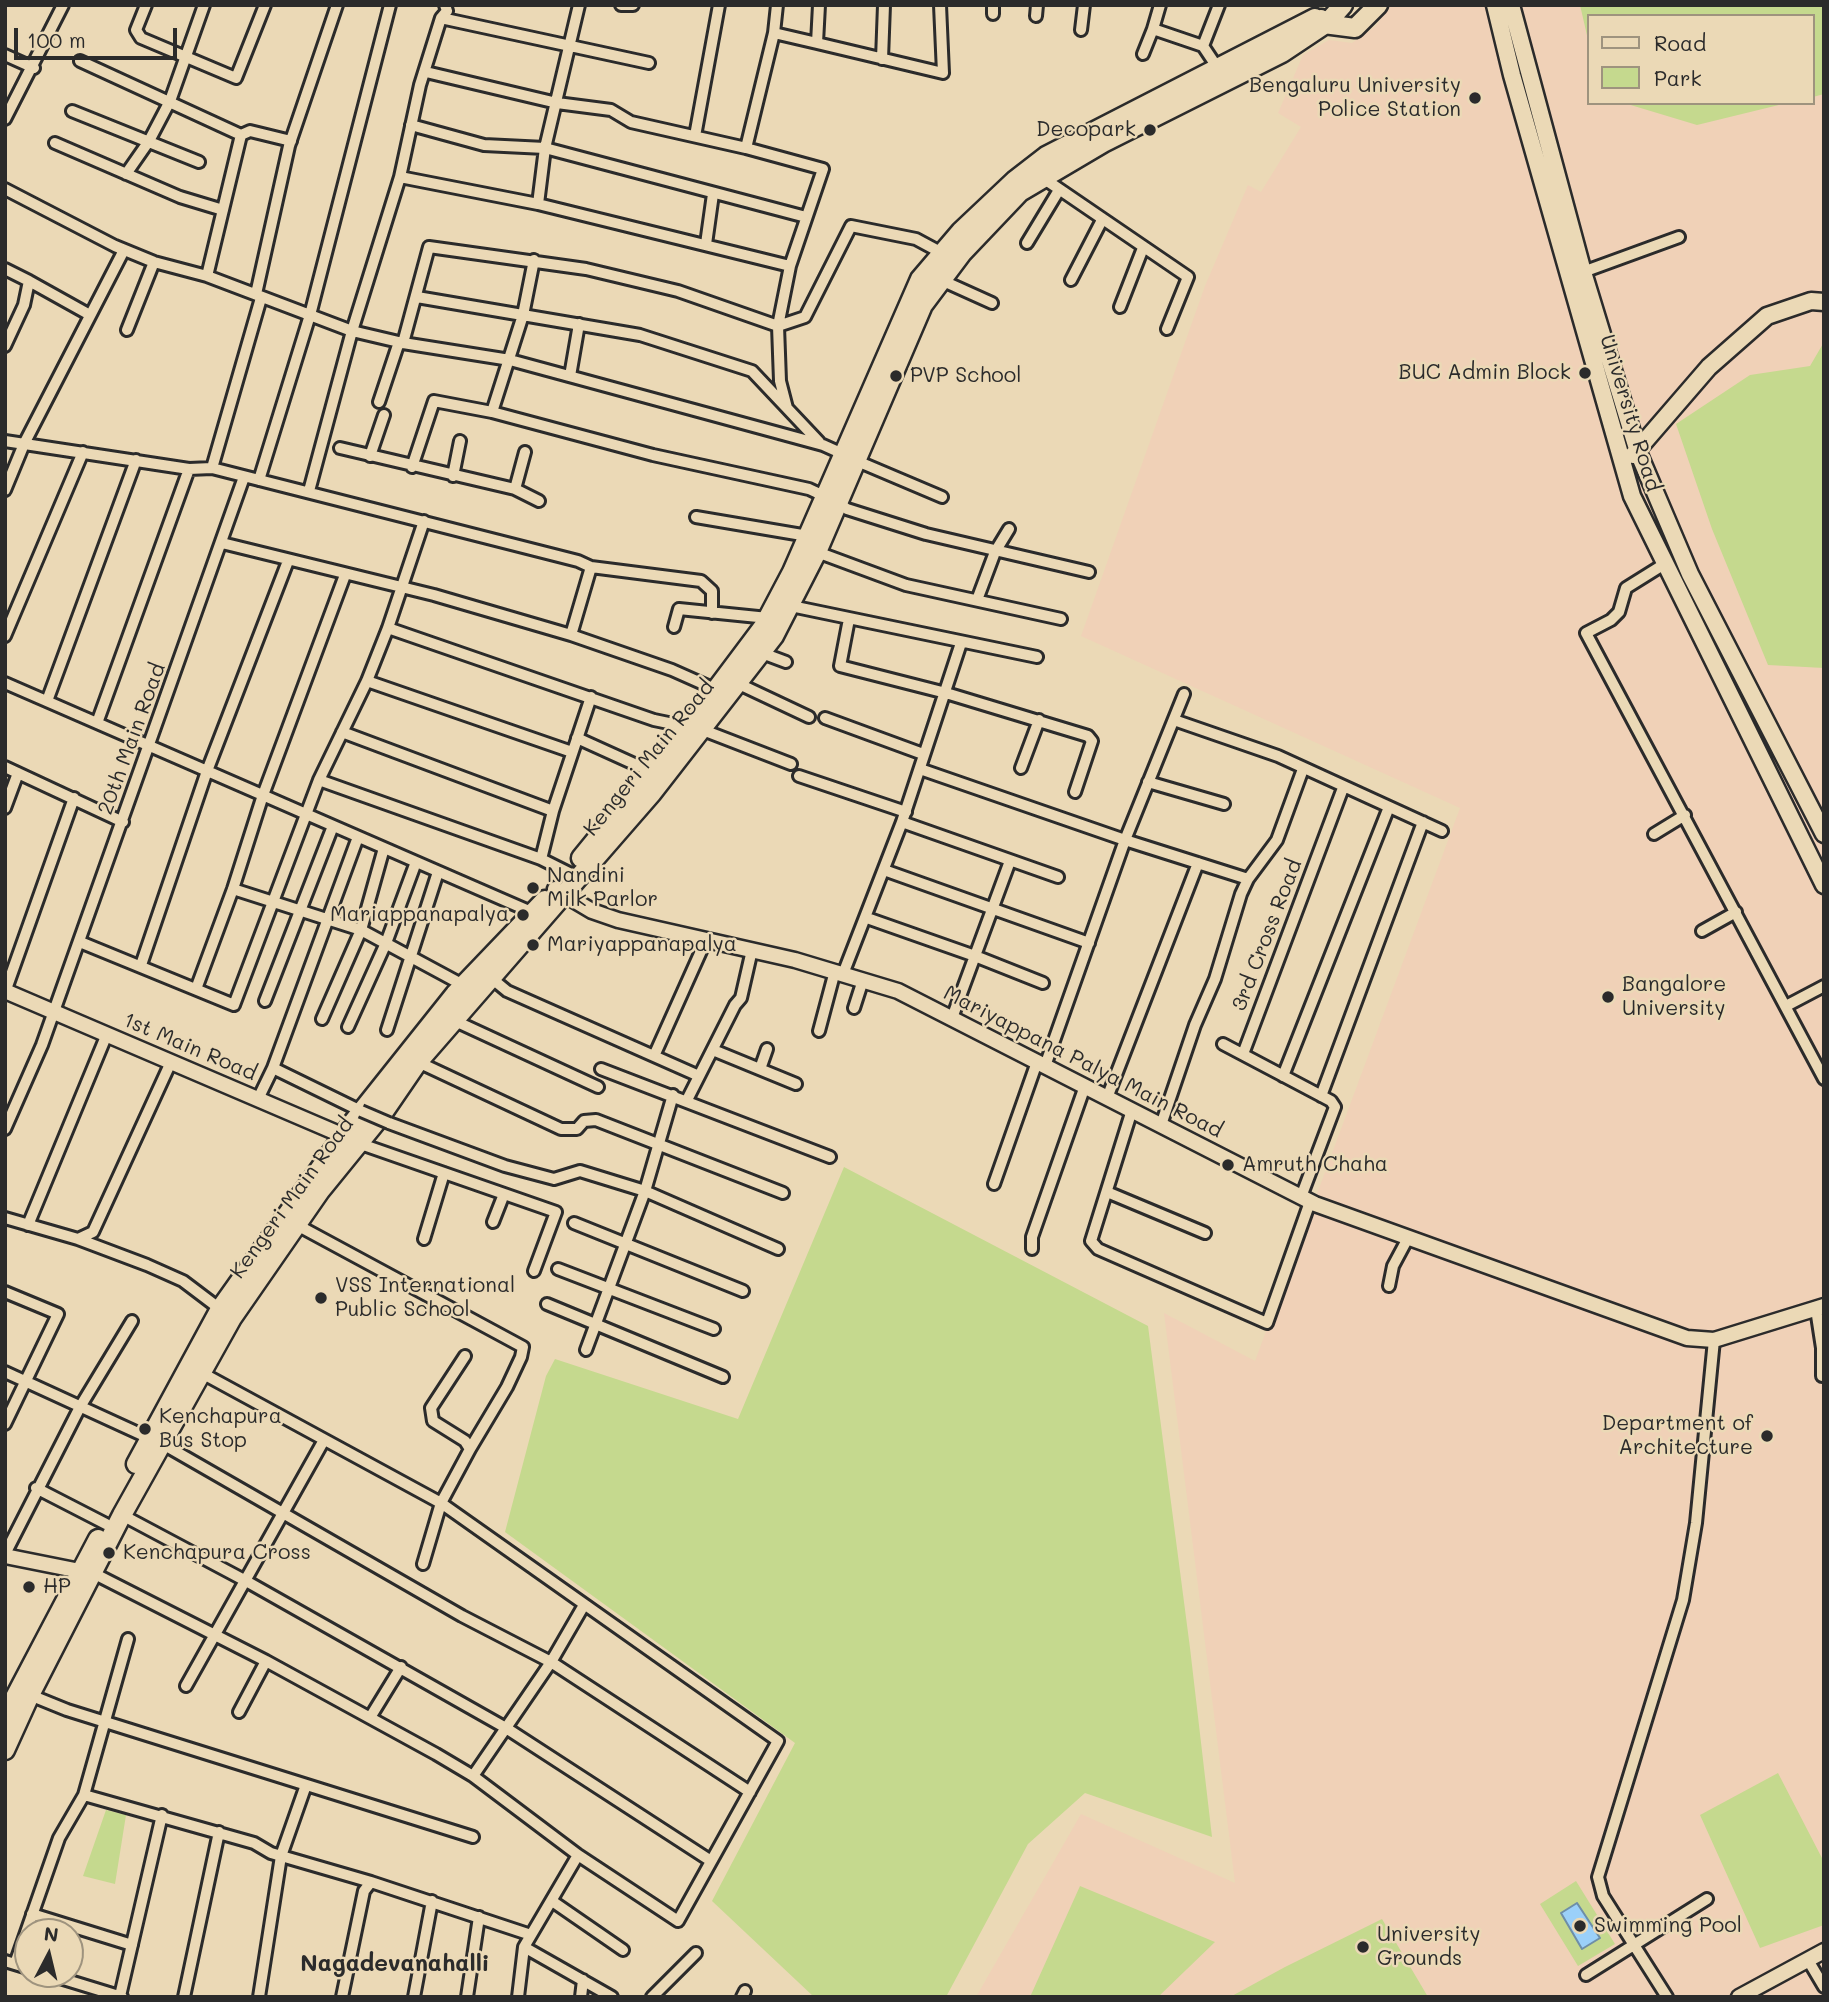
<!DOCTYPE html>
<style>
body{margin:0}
#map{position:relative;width:1829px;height:2002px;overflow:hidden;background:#ebd9b6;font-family:Mali,sans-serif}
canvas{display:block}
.frame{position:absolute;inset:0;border:7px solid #2b2b2b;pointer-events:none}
.legend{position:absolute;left:1587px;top:14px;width:228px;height:91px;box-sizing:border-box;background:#ebd9b6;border:2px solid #9e937e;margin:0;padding:9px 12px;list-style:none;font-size:21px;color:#2b2b2b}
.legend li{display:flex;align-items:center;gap:14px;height:35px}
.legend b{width:35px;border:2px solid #9e937e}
.north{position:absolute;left:14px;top:1918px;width:70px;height:70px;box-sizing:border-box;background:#ebd9b6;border:2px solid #9e937e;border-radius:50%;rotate:7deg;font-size:19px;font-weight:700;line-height:28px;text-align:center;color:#2b2b2b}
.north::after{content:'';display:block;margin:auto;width:24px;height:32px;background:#2b2b2b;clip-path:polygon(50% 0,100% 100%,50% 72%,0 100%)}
.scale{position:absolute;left:14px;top:28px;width:163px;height:32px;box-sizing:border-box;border:4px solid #2b2b2b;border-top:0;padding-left:9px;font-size:21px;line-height:24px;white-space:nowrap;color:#2b2b2b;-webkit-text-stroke:5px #ebd9b6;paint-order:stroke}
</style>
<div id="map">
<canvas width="1829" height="2002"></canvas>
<div class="frame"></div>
<ul class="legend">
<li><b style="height:9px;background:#ebd9b6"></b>Road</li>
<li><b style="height:19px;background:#c5d98e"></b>Park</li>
</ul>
<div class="north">N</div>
<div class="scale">100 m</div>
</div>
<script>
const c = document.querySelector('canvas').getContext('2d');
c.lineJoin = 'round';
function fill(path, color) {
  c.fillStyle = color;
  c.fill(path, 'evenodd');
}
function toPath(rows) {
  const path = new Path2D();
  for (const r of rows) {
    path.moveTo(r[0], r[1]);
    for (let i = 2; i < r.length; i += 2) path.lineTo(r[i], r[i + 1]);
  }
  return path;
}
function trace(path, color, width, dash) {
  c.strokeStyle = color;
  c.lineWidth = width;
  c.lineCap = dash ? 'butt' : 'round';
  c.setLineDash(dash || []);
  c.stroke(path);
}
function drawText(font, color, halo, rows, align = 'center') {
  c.font = font + ' Mali,sans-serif';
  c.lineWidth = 5;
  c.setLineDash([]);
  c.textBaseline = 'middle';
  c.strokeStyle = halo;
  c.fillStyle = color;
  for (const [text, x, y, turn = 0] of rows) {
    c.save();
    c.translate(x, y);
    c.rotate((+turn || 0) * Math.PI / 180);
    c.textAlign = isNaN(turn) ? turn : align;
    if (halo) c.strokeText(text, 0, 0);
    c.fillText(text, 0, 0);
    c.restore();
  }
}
const built = toPath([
 [1390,5,1824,5,1824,1997,976,1997,1081,1814,1235,1883,1164,1313,1255,1361,1460,808,1081,636,1205,286,1248,185,1261,192,1301,127,1278,113,1303,55,1329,40,1352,43,1376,26],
 [1589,16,1813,16,1813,103,1589,103]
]);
const green = toPath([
 [1580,5,1824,5,1824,94,1813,97,1813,16,1589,16,1589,44],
 [1624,103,1787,103,1697,125],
 [1824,342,1824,668,1768,665,1712,529,1676,424,1750,375,1810,366],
 [844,1167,1148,1326,1190,1648,1212,1837,1085,1793,1028,1844,946,1997,814,1997,712,1901,795,1743,505,1532,546,1376,555,1359,738,1419],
 [1778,1773,1824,1862,1824,1925,1760,1948,1700,1815],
 [106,1810,126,1815,115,1884,83,1876],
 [1576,1881,1615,1944,1578,1966,1540,1904],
 [1080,1886,1215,1942,1158,1997,1030,1997],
 [1382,1919,1428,1997,1230,1997,1285,1967]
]);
const water = toPath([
 [1577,1903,1600,1938,1582,1949,1561,1913,1577,1903]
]);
const minor = toPath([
 [146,5,136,30,141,38,236,78,265,5],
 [621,5,633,5],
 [993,5,993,14],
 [1160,5,1153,29,1203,46,1217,67],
 [1036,16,1037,5],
 [441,18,447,11,445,5],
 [1081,30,1084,5],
 [774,33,817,43,819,5],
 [817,43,943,73,940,5],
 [1203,46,1219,5],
 [1143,54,1153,29],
 [5,55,34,68],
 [882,59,884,5],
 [80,61,241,135,207,276],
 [426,72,557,103,611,110,631,122,746,148,823,169,790,266,538,204,400,177,420,85,441,18,649,63],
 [72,111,199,162],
 [5,119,63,5],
 [411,125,484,145,545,148,806,217],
 [241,135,250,131,291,141],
 [695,136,719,5],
 [55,143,180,197,223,210],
 [746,148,774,33,777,5],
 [126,174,149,141,170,101,204,5],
 [1043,178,1188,277,1167,329],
 [5,189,115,246,154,262,207,276,352,331,403,343,510,360,823,445,843,454],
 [538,204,545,148,579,5],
 [1027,243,1059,190],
 [706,244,713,194],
 [5,269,29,281,24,305,5,346],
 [1583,272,1679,237],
 [941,280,992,303],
 [1071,280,1102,220],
 [29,281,90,315],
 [417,297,640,335,752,371,819,442],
 [1120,307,1143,248],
 [778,326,805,317,851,226,916,239,942,253],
 [778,326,790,266],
 [127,330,154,262],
 [403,343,429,247,586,269,678,291,778,326,780,381,787,408],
 [570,376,579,324],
 [379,402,399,342],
 [492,412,523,315,534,260],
 [5,441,189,469,212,468,578,561,591,567,571,635],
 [340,448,515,489,539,501],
 [370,456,384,415],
 [857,461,942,497],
 [412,467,434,401,492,412,653,455,809,489,824,496],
 [212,468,261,298,256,294,289,146,337,5],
 [453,476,460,441],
 [259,480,310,315,390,5],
 [515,489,525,452],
 [5,490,24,444,124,250],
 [309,491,352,331,400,177],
 [837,502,847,509,926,534,1089,572],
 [696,517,808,536],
 [222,543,434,595,571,635,672,670,717,690],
 [817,552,906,585,1061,619],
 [1666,563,1626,588,1619,612,1611,620,1586,633,1824,1079],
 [591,567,701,581,712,591,712,613],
 [977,600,995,552,1009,529],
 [791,606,1037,657],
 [849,619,840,666,946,693,1088,736,1092,741,1075,792],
 [674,627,679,609,768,618],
 [388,628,654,720,688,727],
 [5,636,83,452],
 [762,653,786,662],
 [367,681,572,752],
 [5,683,536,914],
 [739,684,809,717],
 [47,701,136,460],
 [825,718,923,754],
 [1174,720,1278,756,1442,831],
 [97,723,189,469],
 [703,730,791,764],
 [342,732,553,811],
 [577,738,652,772],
 [5,767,123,822],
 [1021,768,1039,720],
 [920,769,1125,840,1248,879],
 [799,776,906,812],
 [319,780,541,859,569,873],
 [1148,782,1224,804],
 [5,808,18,773],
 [902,822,1058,877],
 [1654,834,1685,815],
 [541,859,553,811,591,697],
 [884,870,1089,943],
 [233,889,361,930,463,985],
 [867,918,975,956,1043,983],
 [1702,931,1736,912],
 [80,942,234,1005,319,780,367,681,388,628,424,521],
 [141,965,207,771,288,561],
 [843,974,902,822,961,643],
 [490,977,507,991,699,1076],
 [196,989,233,889,263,795,345,575],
 [5,992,74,798],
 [265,1001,333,826],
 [1786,1006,1824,986],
 [854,1008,863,980],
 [952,1018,1010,861],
 [322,1019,361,930,384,848],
 [453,1020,598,1087],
 [348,1027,386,943,416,862],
 [387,1030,438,872],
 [819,1031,835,971],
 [1223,1044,1331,1101,1335,1107,1301,1197],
 [713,1050,796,1084],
 [1243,1054,1343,788],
 [654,1056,706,940],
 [418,1062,561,1129,577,1129,584,1121,596,1120,783,1193],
 [1045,1066,1125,840,1184,694],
 [273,1068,358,837],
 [601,1069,830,1157],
 [760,1069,767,1049],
 [1283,1076,1389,807],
 [1321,1096,1423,822],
 [1107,1098,1198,863],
 [258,1099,273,1068,361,1111],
 [687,1100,735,1005,741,998,752,950],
 [1132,1110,1091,1241,1098,1249,1267,1323,1310,1202],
 [389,1123,505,1166,554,1179,580,1171,645,1191,778,1249],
 [1161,1125,1195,1025,1215,979,1241,894,1248,879,1277,840,1303,769],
 [5,1129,42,1045,244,477],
 [358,1143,556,1212,534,1271],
 [994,1184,1037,1062],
 [1107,1192,1205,1233],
 [5,1218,78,1239,147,1265,183,1281,220,1309],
 [493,1222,504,1194],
 [574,1223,743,1291],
 [28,1225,107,1034],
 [297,1225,523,1347,521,1357,507,1387,470,1449],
 [78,1239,93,1232,171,1062],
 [424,1239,444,1173],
 [1032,1249,1032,1237,1085,1086],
 [558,1269,714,1329],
 [1389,1286,1393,1266,1408,1238],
 [5,1292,58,1314,5,1424],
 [547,1304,723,1377],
 [1816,1309,1822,1348,1822,1376],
 [586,1350,645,1191,673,1095],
 [5,1372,149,1438],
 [161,1443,462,1616,551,1662,750,1792],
 [36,1488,106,1524],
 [122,1515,246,1581,506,1728,711,1861],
 [5,1554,80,1407,132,1321],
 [423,1564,441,1503,470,1449,465,1441,433,1421,431,1408,465,1356],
 [93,1573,266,1661,436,1754,473,1776,578,1855,678,1921,778,1741,441,1503,200,1372],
 [186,1686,324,1440],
 [30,1695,67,1710,473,1837],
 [239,1712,266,1661],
 [371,1716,401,1667],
 [473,1776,551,1662,584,1605],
 [84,1795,254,1843,271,1853,371,1882],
 [552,1901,623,1950],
 [32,1914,132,1945],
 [524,1947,612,1997],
 [1808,1960,1824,1987],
 [5,1961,28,1968],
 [15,1964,59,1838,84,1795,128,1639],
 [47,1974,122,1997],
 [1586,1975,1707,1899],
 [120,1996,162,1815],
 [184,1997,219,1832],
 [259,1997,281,1856,306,1785],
 [342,1997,364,1891,371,1882,531,1935],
 [414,1997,432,1901],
 [467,1997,479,1917],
 [518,1997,524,1947,578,1855],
 [581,1997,583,1980],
 [652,1997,696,1953],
 [742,1997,745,1991],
 [1667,1997,1603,1896,1598,1877,1683,1600,1696,1523,1714,1340]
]);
const tertiary = toPath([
 [555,889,592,911,618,920,795,960,898,991,1315,1204,1687,1338,1714,1340,1824,1306],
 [5,991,351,1139],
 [5,1556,90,1573],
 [1739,1997,1824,1951]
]);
const secondary = toPath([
 [1495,5,1512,75,1632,496,1824,885],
 [1511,5,1583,272,1638,452,1690,574,1824,834],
 [1633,455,1709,367,1767,316,1811,301,1824,302]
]);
const primary = toPath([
 [1321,19,1324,24,1355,28,1378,5],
 [581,858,688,727,763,627,792,572,920,279,961,231,1015,180,1046,156,1315,18],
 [136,1464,220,1309,353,1122,455,994,545,900],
 [5,1716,98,1539],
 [5,1750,30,1695,122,1515,232,1318,320,1191,381,1116,418,1062,652,793,774,636,817,552,923,305,962,253,1020,192,1103,143,1282,53,1327,23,1343,5]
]);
const minorBridge = toPath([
 [361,1111,389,1123]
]);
const markers = [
 [1475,98,7,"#2b2b2b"],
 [1150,130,7,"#2b2b2b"],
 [1585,373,7,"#2b2b2b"],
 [896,376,7,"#2b2b2b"],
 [533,888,7,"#2b2b2b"],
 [523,915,7,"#2b2b2b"],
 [533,945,7,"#2b2b2b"],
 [1608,997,7,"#2b2b2b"],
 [1228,1165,7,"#2b2b2b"],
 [321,1298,7,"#2b2b2b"],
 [145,1429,7,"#2b2b2b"],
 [1767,1436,7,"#2b2b2b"],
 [109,1553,7,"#2b2b2b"],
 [29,1587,7,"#2b2b2b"],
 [1580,1926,7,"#2b2b2b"],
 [1363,1947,7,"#2b2b2b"]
];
const poiNames = [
 ["Bengaluru University",1461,86,"right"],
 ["Police Station",1461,110,"right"],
 ["Decopark",1136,130,"right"],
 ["BUC Admin Block",1571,373,"right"],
 ["PVP School",910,376],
 ["Nandini",547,876],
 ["Milk Parlor",547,900],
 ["Mariappanapalya",509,915,"right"],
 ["Mariyappanapalya",547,945],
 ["Bangalore",1622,985],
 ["University",1622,1009],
 ["Amruth Chaha",1242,1165],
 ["VSS International",335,1286],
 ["Public School",335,1310],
 ["Kenchapura",159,1417],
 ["Bus Stop",159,1441],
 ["Department of",1753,1424,"right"],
 ["Architecture",1753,1448,"right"],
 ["Kenchapura Cross",123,1553],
 ["HP",43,1587],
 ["Swimming Pool",1594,1926],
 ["University",1377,1935],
 ["Grounds",1377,1959]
];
const streetNames = [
 ["University Road",1630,413,73],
 ["20th Main Road",132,739,-70],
 ["Kengeri Main Road",649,758,-51],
 ["3rd Cross Road",1267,935,-69],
 ["1st Main Road",190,1047,23],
 ["Mariyappana Palya Main Road",1083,1062,27],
 ["Kengeri Main Road",292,1198,-54]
];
const neighbourhoodNames = [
 ["Nagadevanahalli",395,1964]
];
fill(built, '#f0d1b7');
fill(green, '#c5d98e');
fill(water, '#9bd0f9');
trace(water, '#6e8ea7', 2);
trace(minor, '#2b2b2b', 16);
trace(tertiary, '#2b2b2b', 19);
trace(secondary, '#2b2b2b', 21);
trace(primary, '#2b2b2b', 23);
trace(minor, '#ebd9b6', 10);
trace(tertiary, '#ebd9b6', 14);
trace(secondary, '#ebd9b6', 16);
trace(primary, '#ebd9b6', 18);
trace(minorBridge, '#2b2b2b', 16, []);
trace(minorBridge, '#ebd9b6', 10);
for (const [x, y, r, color] of markers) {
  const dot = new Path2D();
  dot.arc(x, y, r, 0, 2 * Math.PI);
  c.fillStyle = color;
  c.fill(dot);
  trace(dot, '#ebd9b6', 2.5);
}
drawText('21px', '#2b2b2b', '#ebd9b6', poiNames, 'left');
drawText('21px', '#2b2b2b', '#ebd9b6', streetNames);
drawText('bold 23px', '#2b2b2b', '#ebd9b6', neighbourhoodNames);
</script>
